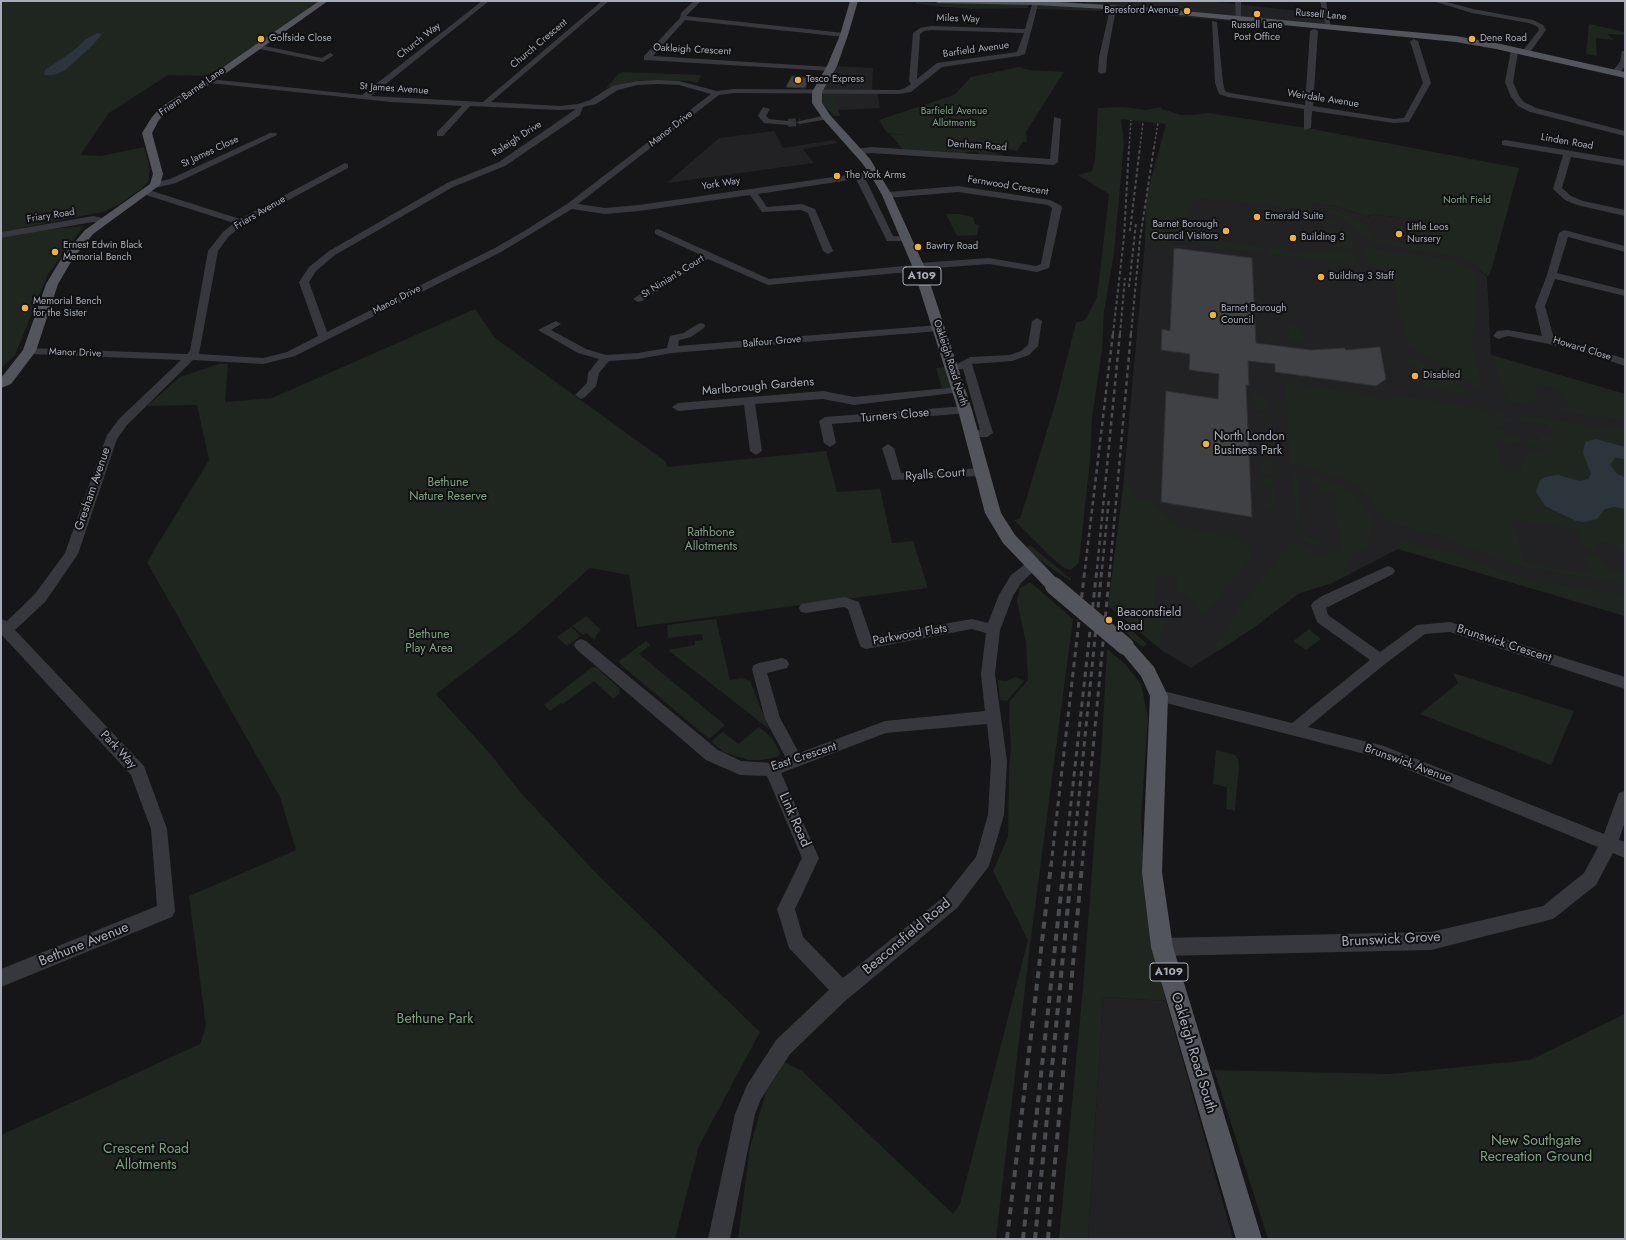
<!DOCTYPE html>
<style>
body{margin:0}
#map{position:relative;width:1626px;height:1240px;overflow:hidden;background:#161618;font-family:Jost,sans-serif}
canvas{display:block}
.frame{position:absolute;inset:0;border:2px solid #a8adb8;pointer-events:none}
</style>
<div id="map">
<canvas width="1626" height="1240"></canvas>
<div class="frame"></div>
</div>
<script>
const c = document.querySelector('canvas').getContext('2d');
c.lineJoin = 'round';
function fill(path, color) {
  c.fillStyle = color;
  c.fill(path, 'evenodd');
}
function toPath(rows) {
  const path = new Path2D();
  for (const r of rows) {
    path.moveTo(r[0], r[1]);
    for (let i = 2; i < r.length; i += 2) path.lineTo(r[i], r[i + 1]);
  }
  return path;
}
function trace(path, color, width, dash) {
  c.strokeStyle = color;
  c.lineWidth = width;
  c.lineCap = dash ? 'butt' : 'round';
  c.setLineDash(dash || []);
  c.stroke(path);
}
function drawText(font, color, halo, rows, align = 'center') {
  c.font = font + ' Jost,sans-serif';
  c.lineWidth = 4;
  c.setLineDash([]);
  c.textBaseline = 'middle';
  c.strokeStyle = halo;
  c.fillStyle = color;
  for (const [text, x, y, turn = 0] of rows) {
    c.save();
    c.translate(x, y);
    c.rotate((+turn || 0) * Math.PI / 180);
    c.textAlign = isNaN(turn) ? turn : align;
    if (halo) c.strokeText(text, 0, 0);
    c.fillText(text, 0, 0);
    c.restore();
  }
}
const built = toPath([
 [1087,1,1209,1,1325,14,1327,26,1086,6],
 [832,66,873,68,872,89,877,92,880,108,822,111,817,92],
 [774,131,783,148,834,140,838,143,803,149,814,163,667,183,719,138],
 [1151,180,1336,206,1368,217,1370,216,1370,214,1429,221,1437,252,1466,257,1487,277,1491,355,1625,394,1625,616,1398,549,1332,583,1298,594,1255,627,1191,668,1164,652,1109,606,1122,499,1145,243,1146,198],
 [1103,997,1166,1001,1233,1239,1088,1239]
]);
const green = toPath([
 [1,1,318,1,234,61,205,76,168,75,109,113,80,155,101,156,144,147,150,169,148,182,141,189,120,204,103,212,1,232],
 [916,2,949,3,1029,4,1028,8,971,9,916,4],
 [1039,4,1101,9,1102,11,1037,9],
 [1145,10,1264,21,1264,24,1163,15,1144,12],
 [1589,24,1625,32,1625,35,1607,34,1614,40,1596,38,1597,56,1586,54],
 [1019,67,1030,70,1064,72,1026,132,1027,142,1023,142,1017,151,973,142,969,146,1009,157,982,155,973,151,959,154,903,150,890,134,909,135,887,133,879,120,954,95,971,77],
 [623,72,701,75,698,83,689,81,641,80,606,88,618,74],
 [824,95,834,95,840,116,834,116,823,103,822,97],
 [1124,107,1146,110,1161,107,1162,109,1181,115,1194,115,1208,113,1307,128,1519,168,1492,268,1488,277,1466,258,1374,243,1364,238,1349,222,1327,213,1331,209,1352,217,1373,230,1374,237,1432,246,1432,244,1434,244,1429,221,1370,214,1368,217,1336,206,1310,203,1310,207,1320,214,1346,226,1329,224,1298,209,1199,198,1188,211,1187,236,1261,246,1262,251,1260,253,1175,242,1172,247,1145,243,1146,198,1166,124,1121,119,1124,143,1114,253,1104,311,1102,350,1092,417,1090,460,1079,562,1071,570,1064,568,1048,554,1014,520,1020,519,1056,401,1076,323,1085,320,1097,297,1109,194,1078,175,1092,171,1095,160,1098,108],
 [946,214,959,214,973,217,975,224,979,225,977,235,957,236],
 [84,226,48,274,15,355,1,368,1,238,51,229],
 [1329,228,1350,232,1355,248,1351,249,1334,247,1331,245],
 [1268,246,1321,253,1321,249,1352,253,1357,255,1360,262,1354,265,1269,254,1267,252],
 [1370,248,1454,260,1471,270,1476,278,1478,301,1472,345,1484,392,1411,346,1405,338,1391,270,1366,263,1364,250],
 [475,309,495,338,665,461,667,467,826,451,837,492,880,489,892,543,913,541,928,588,637,627,629,575,590,568,519,631,436,694,492,756,520,792,598,875,760,1032,699,1146,675,1239,1,1239,1,1135,200,1044,206,1026,189,896,296,850,280,797,147,562,209,460,197,405,147,406,180,377,219,364,228,364,225,402,272,398],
 [1288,324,1301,326,1303,342,1289,340],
 [1491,355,1625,394,1625,421,1563,412,1559,406,1568,407,1561,389,1536,385,1537,401,1521,404,1508,402],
 [1411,358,1416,359,1443,374,1468,392,1469,398,1465,399,1464,394,1422,386,1417,367,1409,366,1408,359],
 [946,367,953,388,942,388,936,368],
 [1290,383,1366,394,1386,401,1394,400,1397,395,1487,409,1490,417,1499,410,1503,411,1505,418,1517,420,1518,424,1503,421,1505,427,1492,426,1493,429,1505,431,1507,435,1522,438,1518,444,1507,442,1506,443,1496,439,1504,469,1522,472,1520,467,1533,449,1543,452,1546,449,1528,445,1526,438,1540,440,1538,435,1553,438,1550,432,1554,433,1553,430,1549,429,1547,425,1521,422,1518,415,1625,430,1625,554,1616,545,1604,542,1595,544,1596,551,1583,549,1577,530,1513,520,1525,563,1591,574,1585,554,1598,557,1607,567,1614,570,1625,571,1625,577,1622,577,1625,585,1521,566,1493,557,1444,537,1391,523,1381,515,1364,492,1353,484,1339,478,1290,463,1285,387,1286,384],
 [1250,394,1266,396,1268,399,1269,412,1257,410],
 [1257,413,1269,415,1273,476,1260,473,1259,462,1268,458,1267,445,1262,442,1262,437,1267,433,1266,421,1257,415],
 [1291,471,1297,471,1303,537,1319,540,1320,545,1312,546,1298,537],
 [1306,474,1345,487,1357,497,1375,522,1367,545,1345,562,1350,574,1332,583,1299,593,1253,628,1218,651,1215,645,1233,623,1230,621,1289,544,1298,543,1321,557,1329,550,1342,553,1333,493,1322,491,1319,488,1314,486,1313,483,1304,475],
 [1260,476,1273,478,1276,511,1263,506,1271,501,1270,488,1260,482],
 [1124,480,1137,499,1145,498,1170,520,1182,527,1234,537,1245,542,1252,549,1249,549,1252,558,1203,616,1188,596,1178,593,1177,578,1156,574,1154,604,1163,613,1166,626,1160,639,1161,645,1158,647,1108,606],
 [1401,540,1455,553,1490,568,1532,581,1625,594,1625,616,1398,549],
 [1030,545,1071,579,1071,581,1045,564,1027,549,1027,547],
 [1030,582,1073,619,1030,945,996,1239,738,1239,750,1147,766,1092,785,1062,802,1071,953,1214,960,1204,1028,940,993,871,1008,837,1009,770,1011,746,1009,718,1010,701,1028,680,1026,643,1017,601,1020,588],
 [586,616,601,630,596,636,595,640,586,633,583,635,572,626],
 [1115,616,1147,644,1143,647,1131,638],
 [716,619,730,680,742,678,750,681,769,729,668,650,695,645,695,641,703,640,702,634,668,638,667,625],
 [571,627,581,636,567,646,557,637],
 [1309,629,1321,639,1306,650,1293,641],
 [646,641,650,645,639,654,725,725,709,739,620,664,619,661],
 [1107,649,1125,664,1141,684,1148,718,1141,820,1145,884,1152,944,1166,1001,1103,997,1088,1239,1059,1239,1083,988,1102,741],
 [592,667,597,668,620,689,619,694,613,699,594,681,563,704,561,703,550,711,544,705],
 [1453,673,1574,711,1551,765,1420,714,1458,683],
 [1016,677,1024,681,1007,701,1000,700,998,680,1006,681],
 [759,727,772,738,779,751,780,754,777,757,762,760,748,760,723,752,711,741,723,732,738,744],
 [1216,750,1235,755,1238,759,1239,766,1235,811,1226,809,1227,787,1213,784],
 [1625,1014,1625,1239,1268,1239,1214,1070,1391,1074,1530,1060]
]);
const water = toPath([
 [97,33,102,34,93,45,64,71,54,75,44,75,45,70,73,51,85,40],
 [1596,439,1625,447,1625,459,1615,458,1610,465,1617,474,1625,477,1625,509,1614,507,1605,509,1597,519,1585,522,1576,521,1545,506,1536,492,1540,480,1545,477,1558,475,1580,481,1588,479,1591,474,1583,453,1585,442]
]);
const building = toPath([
 [792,76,809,78,805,88,786,87,792,76],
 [1174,248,1252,258,1256,343,1311,350,1344,348,1346,350,1380,347,1386,379,1376,386,1275,372,1275,364,1248,361,1249,385,1246,385,1252,517,1161,502,1166,391,1218,399,1219,374,1189,370,1190,354,1161,350,1162,329,1170,331,1174,248]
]);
const minorTunnel = toPath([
 [788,123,800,122]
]);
const minor = toPath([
 [482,1,489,1,371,96,483,102,602,1,609,1,491,102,560,106,578,104,590,100,612,86,637,81,657,80,679,81,717,91,734,89,899,90,905,88,911,84,909,81,913,33,920,28,931,26,1025,29,1033,1,1039,1,1025,54,1019,56,942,67,911,92,899,94,734,93,719,95,578,204,605,208,639,205,875,171,879,174,878,176,865,178,893,236,909,237,909,241,887,241,856,179,758,194,767,207,802,204,815,209,833,251,828,254,823,251,808,213,801,210,762,212,750,195,639,211,605,214,572,209,501,252,295,356,263,364,193,360,127,425,117,439,78,554,45,602,15,630,144,766,167,829,175,911,172,917,1,987,1,969,157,906,151,829,131,775,1,634,1,619,7,621,35,594,65,553,107,435,119,419,181,360,29,354,24,351,29,348,187,354,190,351,208,251,223,232,234,223,143,194,143,190,149,190,240,219,345,163,348,164,348,168,244,224,229,236,218,251,199,354,263,358,287,352,318,336,299,282,309,267,329,251,447,183,499,162,576,109,560,110,470,106,443,136,437,136,437,132,462,106,391,102,209,83,205,81,209,79,362,95,482,1],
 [931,30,1024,33,1017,52,937,63,917,79,920,34,924,31,931,30],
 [657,84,679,85,711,94,567,204,526,230,495,248,327,332,309,282,316,271,335,255,453,187,505,166,580,115,583,107,596,104,618,90,637,85,657,84],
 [694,1,701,1,686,16,844,33,848,35,844,37,685,20,653,56,830,67,834,69,830,71,644,60,644,56,680,18,681,13,694,1],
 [1235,1,1241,1,1241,19,1236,18,1235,1],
 [1320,1,1326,1,1331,28,1326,27,1320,1],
 [1433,1,1443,1,1473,9,1533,20,1543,25,1546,30,1528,55,1522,55,1521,53,1539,30,1538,27,1529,23,1472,13,1433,1],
 [1113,7,1116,9,1107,57,1106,72,1102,74,1098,72,1099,57,1110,9,1113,7],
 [1212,21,1217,22,1223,83,1225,91,1230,93,1305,105,1310,31,1314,29,1318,31,1313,106,1394,119,1404,118,1423,83,1410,41,1414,39,1418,41,1431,83,1409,122,1394,123,1312,111,1311,128,1304,130,1304,109,1228,97,1219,94,1215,83,1212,21],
 [255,44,322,58,330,53,334,55,323,62,255,48,255,44],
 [1511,50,1518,52,1513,82,1519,96,1524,102,1536,108,1625,131,1625,136,1530,112,1518,106,1511,97,1505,82,1511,50],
 [1622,51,1625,51,1625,66,1618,75,1612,75,1611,73,1620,62,1622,51],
 [763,107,770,109,766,116,769,119,788,121,792,123,788,125,764,123,758,116,763,107],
 [826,115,830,117,829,119,800,124,796,122,826,115],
 [1054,117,1061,119,1058,162,1054,165,871,153,856,155,852,152,856,149,871,147,1050,159,1054,117],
 [270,133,276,133,277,135,176,183,155,188,151,185,152,183,170,179,270,133],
 [1505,140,1625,160,1625,166,1571,157,1562,188,1571,196,1583,201,1625,210,1625,216,1577,205,1565,200,1553,189,1563,155,1502,145,1502,141,1505,140],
 [958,186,1050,200,1060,205,1062,207,1049,268,1037,272,989,264,923,269,919,271,768,285,708,259,642,301,638,302,633,299,701,255,655,234,655,230,658,229,769,279,914,265,919,263,989,258,1036,266,1041,264,1052,208,1048,205,958,192,887,198,883,195,887,192,958,186],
 [93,216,108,219,110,221,105,224,93,222,1,238,1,232,93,216],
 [1564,230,1625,246,1625,252,1568,237,1557,273,1625,290,1625,296,1555,279,1545,306,1554,339,1595,349,1625,359,1625,366,1587,353,1549,344,1508,336,1498,339,1493,336,1497,331,1508,330,1542,336,1535,306,1547,275,1559,233,1564,230],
 [1037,318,1042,321,1038,346,1029,355,1012,361,972,364,993,433,987,437,968,437,966,434,968,431,980,430,963,369,951,370,946,367,947,365,959,363,970,357,1010,355,1021,351,1028,345,1032,321,1037,318],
 [556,321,561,324,551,330,586,349,606,355,638,353,667,348,670,336,683,333,700,323,704,324,705,326,704,328,691,337,679,340,678,346,939,325,944,328,939,331,672,353,638,359,609,361,599,373,596,386,585,397,581,399,575,395,587,383,588,373,599,359,578,353,538,330,556,321],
 [958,387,962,388,964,390,962,392,854,405,823,399,755,404,762,451,756,455,750,451,744,405,678,411,672,407,678,403,823,391,854,397,958,387],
 [965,406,969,407,971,410,969,413,832,424,836,443,830,447,824,443,819,421,825,417,965,406],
 [888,444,894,448,901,473,981,468,985,469,987,472,985,475,981,476,892,480,882,448,888,444],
 [1033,560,1038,562,1040,565,1021,583,1013,596,1000,630,995,674,1007,761,1004,815,989,866,957,908,844,1002,790,1054,761,1099,755,1114,730,1239,708,1239,735,1114,747,1085,776,1040,829,990,789,948,777,909,802,858,767,776,740,775,706,760,576,649,574,645,576,641,581,639,586,641,718,750,741,761,772,763,786,758,765,719,752,669,754,665,759,663,782,658,787,660,789,664,787,668,767,673,780,718,799,753,885,721,985,711,981,674,986,633,972,629,866,649,861,647,859,643,848,609,844,607,806,613,801,612,799,608,801,604,845,597,859,602,871,637,972,619,988,623,999,595,1011,575,1028,562,1033,560],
 [987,724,991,761,988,815,976,857,945,896,843,978,803,937,795,909,819,858,781,773,886,733,987,724],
 [1388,566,1393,568,1395,571,1393,574,1326,608,1328,615,1380,652,1417,625,1450,622,1625,677,1625,689,1450,632,1425,634,1385,664,1308,727,1384,746,1604,834,1619,793,1625,791,1625,821,1619,840,1625,842,1625,858,1613,853,1596,885,1553,919,1431,950,1162,956,1156,953,1153,947,1156,941,1162,938,1431,932,1543,906,1584,873,1598,847,1377,757,1154,700,1152,696,1154,692,1159,690,1292,723,1370,660,1317,622,1311,606,1313,602,1322,596,1388,566]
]);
const major = toPath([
 [319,1,328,1,212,83,167,111,159,120,152,133,163,174,160,185,93,234,72,260,58,284,36,351,11,384,1,388,1,378,23,350,46,284,63,256,85,230,150,184,153,174,142,133,152,117,161,107,206,79,319,1],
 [850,1,858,1,848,35,837,66,822,92,822,103,830,115,870,159,892,195,925,268,972,410,1001,513,1015,535,1060,582,1062,586,1060,590,1054,592,1048,590,1003,543,985,513,958,410,913,268,882,195,870,174,862,163,823,119,812,103,812,92,827,66,840,35,850,1],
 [934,1,1044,1,1140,7,1456,36,1496,43,1625,72,1625,78,1496,49,1456,42,1140,11,1036,5,938,3,934,1],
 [1125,639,1131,641,1154,667,1168,696,1162,872,1173,947,1262,1239,1236,1239,1151,947,1142,872,1150,696,1141,676,1116,646,1119,641,1125,639]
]);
const railFar4 = toPath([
 [1129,148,1131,120],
 [1140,148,1143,122],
 [1154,148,1158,123]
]);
const railFar3 = toPath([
 [1130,231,1140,147],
 [1129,287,1136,223],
 [1113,334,1124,237,1129,147],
 [1120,334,1125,278],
 [1131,334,1140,239,1154,147]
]);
const railFar2 = toPath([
 [1085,569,1113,333],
 [1097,569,1120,333],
 [1102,569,1109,498],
 [1110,569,1131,333]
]);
const railFar1 = toPath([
 [1051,866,1085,568],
 [1064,866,1097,568],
 [1072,866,1102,568],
 [1082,866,1110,568]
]);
const rail = toPath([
 [1007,1239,1051,865],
 [1023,1239,1064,865],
 [1035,1239,1072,865],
 [1048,1239,1082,865]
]);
const majorBridge = toPath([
 [1054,586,1125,646]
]);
const markers = [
 [1187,11,4,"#f2b134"],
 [1257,14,4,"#f2b134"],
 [261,39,4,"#f2b134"],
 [1472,39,4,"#f2b134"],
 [798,80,4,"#f2b134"],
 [837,176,4,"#f2b134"],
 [1257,217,4,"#f2b134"],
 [1226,231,4,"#f2b134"],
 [1399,234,4,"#f2b134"],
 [1293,238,4,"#f2b134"],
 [918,247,4,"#f2b134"],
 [55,252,4,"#f2b134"],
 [1321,277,4,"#f2b134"],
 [25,308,4,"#f2b134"],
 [1213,315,4,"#f2b134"],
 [1415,376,4,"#f2b134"],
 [1206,444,4,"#f2b134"],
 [1109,620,4,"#f2b134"]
];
const farPoinames = [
 ["Beresford Avenue",1179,11,"right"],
 ["Russell Lane",1257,26,"center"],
 ["Post Office",1257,38,"center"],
 ["Golfside Close",269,39],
 ["Dene Road",1480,39],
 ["Tesco Express",806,80],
 ["The York Arms",845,176],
 ["Emerald Suite",1265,217],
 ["Barnet Borough",1218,225,"right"],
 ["Council Visitors",1218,237,"right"],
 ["Little Leos",1407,228],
 ["Nursery",1407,240],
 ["Building 3",1301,238],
 ["Ernest Edwin Black",63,246],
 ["Memorial Bench",63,258],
 ["Bawtry Road",926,247],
 ["Building 3 Staff",1329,277],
 ["Memorial Bench",33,302],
 ["for the Sister",33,314],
 ["Barnet Borough",1221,309],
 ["Council",1221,321],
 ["Disabled",1423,376]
];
const farStreetnames = [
 ["Russell Lane",1321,15,5],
 ["Miles Way",958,19,2],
 ["Church Way",419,41,-38],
 ["Church Crescent",539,44,-40],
 ["Oakleigh Crescent",692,50,3],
 ["Barfield Avenue",976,50,-8],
 ["St James Avenue",394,89,4],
 ["Friern Barnet Lane",192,92,-35],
 ["Weirdale Avenue",1323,99,9],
 ["Manor Drive",671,129,-38],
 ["Raleigh Drive",517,139,-33],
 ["Linden Road",1567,142,10],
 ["Denham Road",977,146,4],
 ["St James Close",210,152,-25],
 ["York Way",721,184,-9],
 ["Fernwood Crescent",1008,186,9],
 ["Friars Avenue",260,213,-30],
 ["Friary Road",51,216,-9],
 ["St Ninian's Court",673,277,-32],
 ["Manor Drive",397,300,-27],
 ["Balfour Grove",772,342,-5],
 ["Howard Close",1582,349,17],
 ["Manor Drive",75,353,2],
 ["Oakleigh Road North",950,363,72]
];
const farParknames = [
 ["Barfield Avenue",954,112],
 ["Allotments",954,124],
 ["North Field",1467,201]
];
const shields = [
 [922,276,38],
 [1169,972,38]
];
const shieldNames = [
 ["A109",922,276],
 ["A109",1169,972]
];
const streetNames = [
 ["Marlborough Gardens",758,387,-5],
 ["Turners Close",895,416,-5],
 ["Ryalls Court",935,475,-4],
 ["Gresham Avenue",93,489,-71],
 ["Parkwood Flats",910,635,-10],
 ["Brunswick Crescent",1504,644,18],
 ["Park Way",118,750,47],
 ["East Crescent",804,757,-18],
 ["Brunswick Avenue",1408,764,20]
];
const poiNames = [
 ["North London",1214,437],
 ["Business Park",1214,451],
 ["Beaconsfield",1117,613],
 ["Road",1117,627]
];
const parkNames = [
 ["Bethune",448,483],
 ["Nature Reserve",448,497],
 ["Rathbone",711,533],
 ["Allotments",711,547],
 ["Bethune",429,635],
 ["Play Area",429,649]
];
const nearStreetnames = [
 ["Link Road",794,820,66],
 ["Beaconsfield Road",907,937,-40],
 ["Brunswick Grove",1391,940,-3],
 ["Bethune Avenue",84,945,-22],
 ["Oakleigh Road South",1193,1053,73]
];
const nearParknames = [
 ["Bethune Park",435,1020],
 ["New Southgate",1536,1142],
 ["Recreation Ground",1536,1158],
 ["Crescent Road",146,1150],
 ["Allotments",146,1166]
];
fill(built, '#222225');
fill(green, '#1e261f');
fill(water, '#2c353c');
fill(building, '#404145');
trace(building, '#303034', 1);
trace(minorTunnel, '#333438', 8, [8, 3.5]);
fill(minor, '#37383d');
fill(major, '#53555c');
trace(railFar4, '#4a4c52', 1.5, [2.5, 2]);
trace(railFar3, '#4a4c52', 2, [3.5, 2.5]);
trace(railFar2, '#4a4c52', 2.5, [4.5, 3.5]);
trace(railFar1, '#4a4c52', 3, [5.5, 4.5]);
trace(rail, '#4a4c52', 4, [7, 5.5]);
trace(majorBridge, '#53555c', 18);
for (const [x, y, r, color] of markers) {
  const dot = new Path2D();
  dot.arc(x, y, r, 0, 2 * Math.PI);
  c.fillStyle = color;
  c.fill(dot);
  trace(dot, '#111113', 1.5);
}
drawText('10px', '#a8adb8', '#111113', farPoinames, 'left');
drawText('10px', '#a8adb8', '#111113', farStreetnames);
drawText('10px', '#7fa381', '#111113', farParknames);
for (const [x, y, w] of shields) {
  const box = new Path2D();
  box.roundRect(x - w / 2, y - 9, w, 18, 3);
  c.fillStyle = '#111113';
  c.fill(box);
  trace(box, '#a8adb8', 1);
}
drawText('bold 11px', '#a8adb8', null, shieldNames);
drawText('12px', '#a8adb8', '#111113', streetNames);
drawText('12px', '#a8adb8', '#111113', poiNames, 'left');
drawText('12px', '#7fa381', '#111113', parkNames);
drawText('14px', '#a8adb8', '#111113', nearStreetnames);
drawText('14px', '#7fa381', '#111113', nearParknames);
</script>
